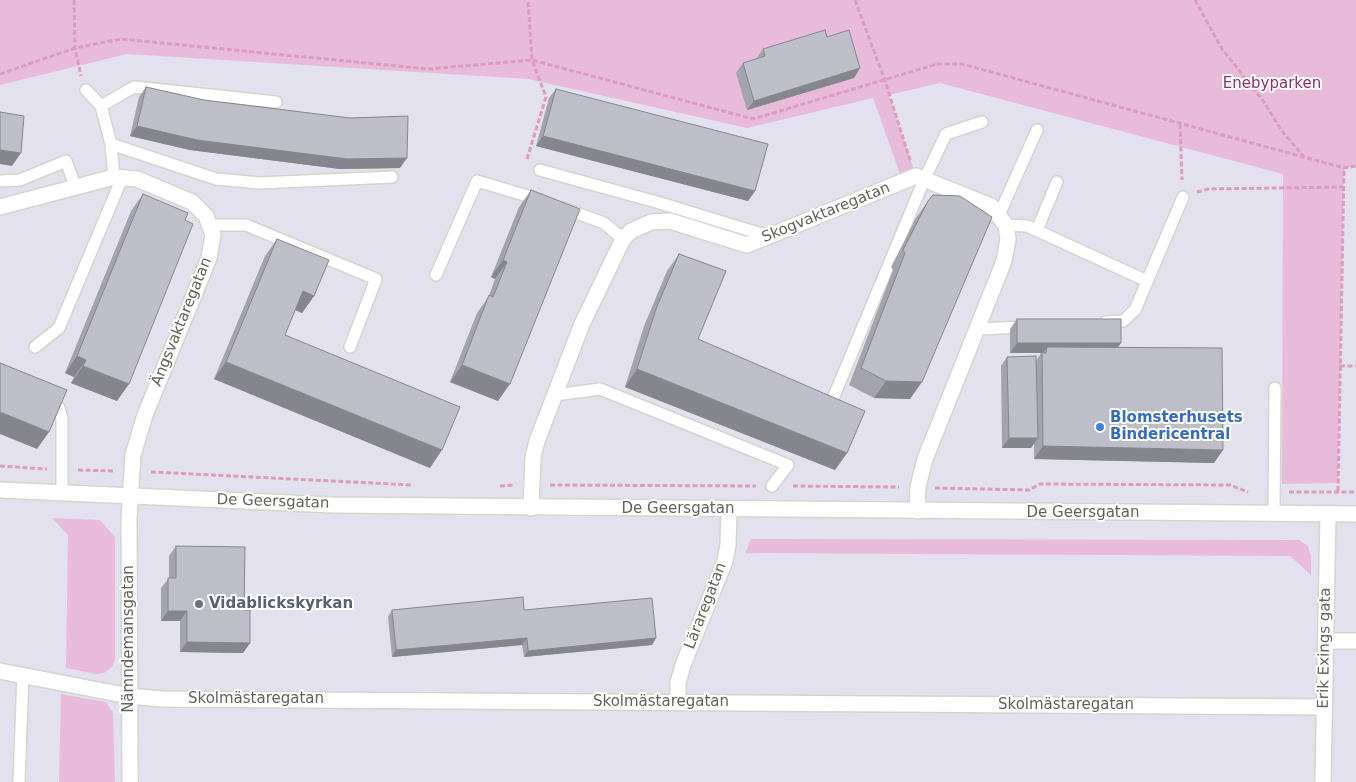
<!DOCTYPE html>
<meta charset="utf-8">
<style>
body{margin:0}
canvas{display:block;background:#e3e1ee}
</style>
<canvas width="1356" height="782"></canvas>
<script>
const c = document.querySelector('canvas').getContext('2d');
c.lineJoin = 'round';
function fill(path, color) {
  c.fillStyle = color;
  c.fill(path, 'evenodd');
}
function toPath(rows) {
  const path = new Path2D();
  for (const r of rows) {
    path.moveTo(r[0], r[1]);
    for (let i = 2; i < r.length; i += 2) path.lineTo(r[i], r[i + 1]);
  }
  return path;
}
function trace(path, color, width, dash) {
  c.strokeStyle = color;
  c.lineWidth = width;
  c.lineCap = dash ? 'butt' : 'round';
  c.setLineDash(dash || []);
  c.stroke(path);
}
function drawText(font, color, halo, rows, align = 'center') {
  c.font = font + ' "DejaVu Sans",sans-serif';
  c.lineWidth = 4;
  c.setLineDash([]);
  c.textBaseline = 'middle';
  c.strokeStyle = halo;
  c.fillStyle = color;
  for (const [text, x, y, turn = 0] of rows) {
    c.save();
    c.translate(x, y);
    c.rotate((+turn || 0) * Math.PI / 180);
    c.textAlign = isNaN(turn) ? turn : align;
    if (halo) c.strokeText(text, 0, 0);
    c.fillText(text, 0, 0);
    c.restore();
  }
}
const green = toPath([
 [0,0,1356,0,1356,166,1344,168,1338,483,1282,484,1283,174,940,83,889,95,916,176,903,182,873,98,747,128,528,79,127,54,0,85],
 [52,518,100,520,115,537,115,660,112,667,104,673,96,674,66,668,68,535],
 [751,539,1299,540,1308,546,1311,556,1311,575,1290,556,745,553],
 [61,694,106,702,113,713,115,782,59,782]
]);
const path = toPath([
 [74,0,75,48,81,76],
 [855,0,885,81,910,160],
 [1195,0,1222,49,1262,99,1282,131,1304,157],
 [0,74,75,48,121,39,428,69,532,60,753,119,937,64,962,64,1344,168,1356,166],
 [1180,124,1182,180],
 [527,159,546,97,532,60,528,0],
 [1197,192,1208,189,1343,187],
 [1340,366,1356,366],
 [0,466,47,469],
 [78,470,114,471],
 [151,472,412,485],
 [550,485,756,486],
 [500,486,514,485],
 [793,486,899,487],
 [935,488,1029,490,1040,484,1230,485,1248,492],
 [1338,491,1344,168],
 [1289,492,1356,492]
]);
const lane = toPath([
 [86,90,101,106,111,144,114,177],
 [101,106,134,87,276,102],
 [111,144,216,179,260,183,392,177],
 [540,170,660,203,768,236],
 [0,181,20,180,66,161,75,186],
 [563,208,604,223,623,239],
 [999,215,1037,130],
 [210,225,246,225,376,279,350,347],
 [1006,225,1027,226,1147,281],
 [1037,230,1057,182],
 [436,275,477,181,541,200],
 [1106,322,1123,321,1135,310,1183,197],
 [977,329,1025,327],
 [35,347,59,328,122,178],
 [555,395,600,389,788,465,772,486],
 [47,399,59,408,62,419,62,493],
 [832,401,924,180,946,134,982,122],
 [1274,514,1275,388],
 [19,782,23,675]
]);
const street = toPath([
 [0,207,114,177,137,179,192,202,206,216,213,235,209,258,145,415,133,455,129,518,130,782],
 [531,508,533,457,537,441,582,324,623,239,631,231,651,222,670,221,747,245,916,176,991,206,1006,225,1008,239,1004,261,925,459,918,487,917,511],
 [1326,641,1356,641],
 [0,671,129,696,162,699,1324,707],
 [678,702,678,683,683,665,725,561,728,545,729,510],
 [1323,782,1328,514]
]);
const secondary = toPath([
 [0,490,333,505,1356,514]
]);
const wall = toPath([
 [827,37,860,68,854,78,747,110,736,73,743,63,756,59,763,49],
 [146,87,400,168,340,169,190,150,130,136,139,97],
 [556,89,755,191,748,201,536,146,549,98],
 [531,190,498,401,450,382,477,313,489,296,495,279,491,277,519,207],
 [143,194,185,220,117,401,71,383,74,377,65,373,131,211],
 [928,201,910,399,874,398,849,385,893,270,891,267,916,218],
 [277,239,314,296,302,313,295,310,285,335,430,468,214,379,265,256],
 [679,254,698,339,847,453,835,470,625,387,644,326,667,271],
 [1017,319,1118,347,1214,463,1034,459,1034,443,1031,448,1002,448,1001,366,1007,357,1036,361,1041,353,1010,353,1010,329],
 [176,546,244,610,250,643,243,653,180,652,180,621,161,621,161,588,169,578,169,556],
 [392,610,524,610,656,638,652,645,524,657,522,645,392,657,388,617]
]);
const shadedWall = toPath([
 [860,68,854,78,747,110,754,101],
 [137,126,407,158,400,168,340,169,190,150,130,136],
 [543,136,755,191,748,201,536,146],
 [0,150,21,153,12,166,0,164],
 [503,260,507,262,495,279,491,277],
 [303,291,314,296,302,313,291,308],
 [1017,343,1121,343,1114,353,1047,347,1043,353,1010,353],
 [77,356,86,360,74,377,65,373],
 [226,362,442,450,430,468,214,379],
 [462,365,510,384,498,401,450,382],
 [83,366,129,384,117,401,71,383],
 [637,369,847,453,835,470,625,387],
 [886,381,922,382,910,399,874,398],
 [0,412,49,432,37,449,0,434],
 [1009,438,1038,438,1031,448,1002,448],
 [1043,446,1223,450,1214,463,1034,459],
 [168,611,187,611,180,621,161,621],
 [527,638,522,645,392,657,396,650],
 [656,638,652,645,524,657,528,651],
 [187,642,250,643,243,653,180,652]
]);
const building = toPath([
 [825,30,827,37,849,30,860,68,754,101,743,63,765,56,763,49,825,30],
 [146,87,204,100,350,118,408,116,407,158,347,159,197,140,137,126,146,87],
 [556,89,768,144,755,191,543,136,556,89],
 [0,112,24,116,21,153,0,150,0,112],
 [531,190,580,209,510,384,462,365,489,295,493,297,507,262,503,260,531,190],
 [143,194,188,213,185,220,193,224,129,384,83,366,86,360,77,356,143,194],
 [933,195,960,196,992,217,922,382,886,381,861,368,905,253,903,250,928,201,933,195],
 [277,239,329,260,314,296,303,291,285,335,460,407,442,450,226,362,277,239],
 [679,254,726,271,698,339,865,411,847,453,637,369,656,309,679,254],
 [1017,319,1121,319,1121,343,1017,343,1017,319],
 [1047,347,1222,348,1223,450,1043,446,1042,353,1046,353,1047,347],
 [1036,356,1038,438,1009,438,1007,357,1036,356],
 [0,363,67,390,49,432,0,412,0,363],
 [176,546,245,547,244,610,250,610,250,643,187,642,187,611,168,611,168,578,176,578,176,546],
 [523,597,524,610,652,598,656,638,528,651,527,638,396,650,392,610,523,597]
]);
const markers = [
 [1100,427,5,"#3f7fe0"],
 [199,604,5,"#6b7280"]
];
const parkNames = [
 ["Enebyparken",1272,84]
];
const streetNames = [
 ["Skogvaktaregatan",826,213,-22],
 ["Ängsvaktaregatan",182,322,-68],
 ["De Geersgatan",273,502,2],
 ["De Geersgatan",678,509],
 ["De Geersgatan",1083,513],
 ["Läraregatan",706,606,-69],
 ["Nämndemansgatan",129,639,-90],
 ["Erik Exings gata",1325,648,-89],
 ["Skolmästaregatan",256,699],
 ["Skolmästaregatan",661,702],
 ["Skolmästaregatan",1066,705]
];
const shopNames = [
 ["Blomsterhusets",1110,418],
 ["Bindericentral",1110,435]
];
const worshipNames = [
 ["Vidablickskyrkan",209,604]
];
fill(green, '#e8bbda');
trace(lane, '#d5d5cd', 14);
trace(street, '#d5d5cd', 18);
trace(secondary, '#d6d6cc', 18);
trace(path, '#db9db7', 3, [5, 2.5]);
trace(lane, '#fff', 11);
trace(street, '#fff', 15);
trace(secondary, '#fff', 15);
fill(wall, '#a3a3ad');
fill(shadedWall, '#85858d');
fill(building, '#bebec9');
trace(building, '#85858d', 1);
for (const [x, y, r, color] of markers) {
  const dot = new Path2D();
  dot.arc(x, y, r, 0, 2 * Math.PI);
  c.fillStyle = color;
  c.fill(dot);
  trace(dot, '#fff', 2);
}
drawText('15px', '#8e2f6b', '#fff', parkNames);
drawText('15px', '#64635a', '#fff', streetNames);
drawText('bold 15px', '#366cbe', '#fff', shopNames, 'left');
drawText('bold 15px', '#5b616d', '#fff', worshipNames, 'left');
</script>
